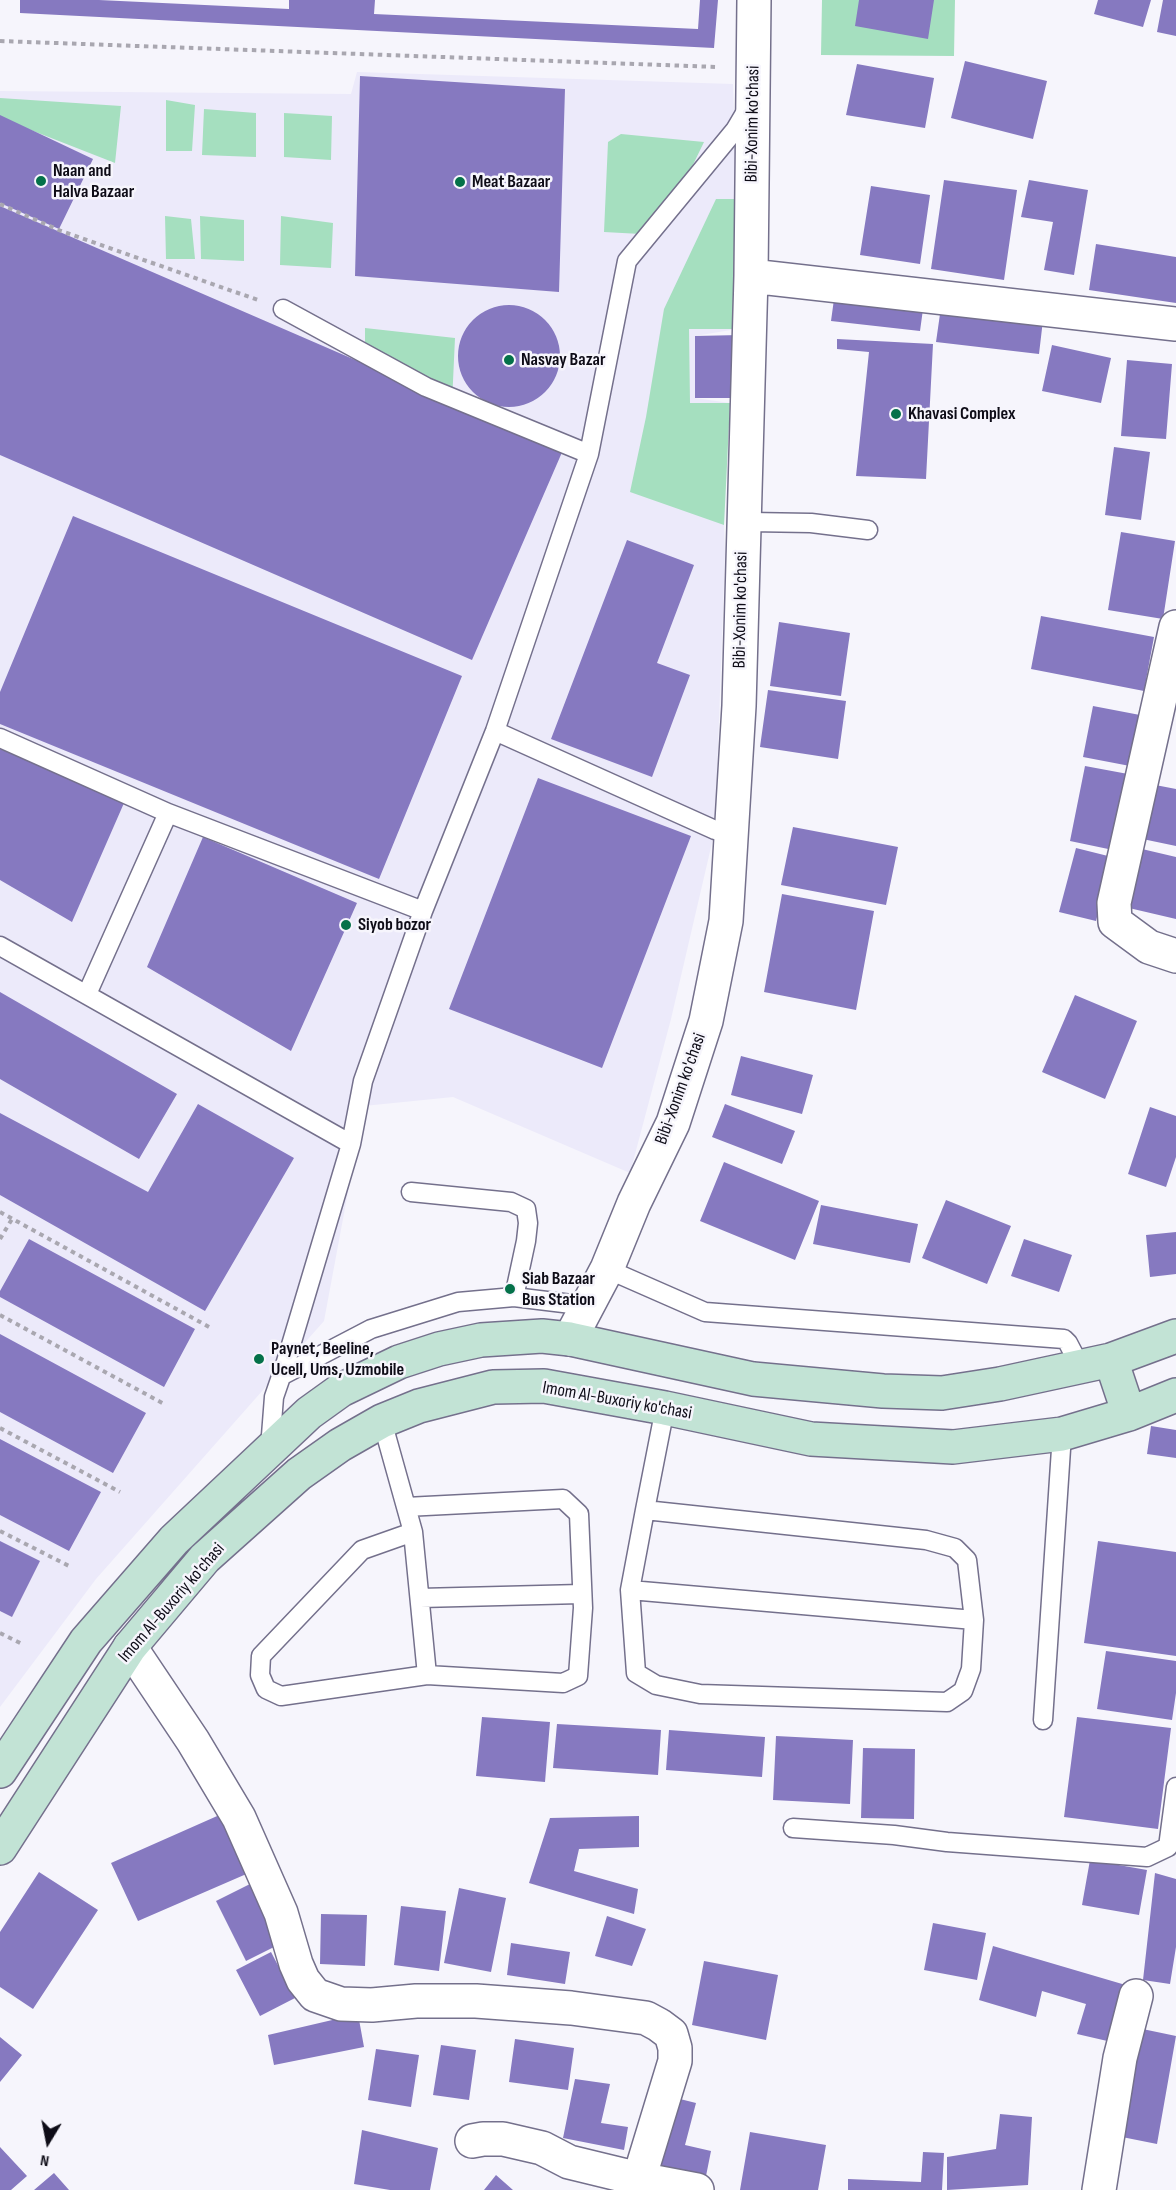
<!DOCTYPE html>
<style>
body{margin:0}
#map{position:relative;width:1176px;height:2190px;overflow:hidden;background:#f6f5fc;font-family:"Sofia Sans Condensed",sans-serif}
canvas{display:block}
.north{position:absolute;left:18px;top:2112px;width:60px;height:60px;-webkit-text-stroke:4px #f6f5fc;paint-order:stroke;rotate:190deg;font-size:16px;font-weight:700;line-height:24px;text-align:center;color:#0e0c17}
.north::after{content:'';display:block;margin:auto;width:21px;height:27px;background:#0e0c17;clip-path:polygon(50% 0,100% 100%,50% 72%,0 100%)}
</style>
<div id="map">
<canvas width="1176" height="2190"></canvas>
<div class="north">N</div>
</div>
<script>
const c = document.querySelector('canvas').getContext('2d');
c.lineJoin = 'round';
function fill(path, color) {
  c.fillStyle = color;
  c.fill(path, 'evenodd');
}
function toPath(rows) {
  const path = new Path2D();
  for (const r of rows) {
    if (r.length === 3) {
      path.moveTo(r[0] + r[2], r[1]);
      path.arc(r[0], r[1], r[2], 0, 2 * Math.PI);
      continue;
    }
    path.moveTo(r[0], r[1]);
    for (let i = 2; i < r.length; i += 2) path.lineTo(r[i], r[i + 1]);
  }
  return path;
}
function trace(path, color, width, dash) {
  c.strokeStyle = color;
  c.lineWidth = width;
  c.lineCap = dash ? 'butt' : 'round';
  c.setLineDash(dash || []);
  c.stroke(path);
}
function drawText(font, color, halo, rows, align = 'center') {
  c.font = font + ' "Sofia Sans Condensed",sans-serif';
  c.lineWidth = 5;
  c.setLineDash([]);
  c.textBaseline = 'middle';
  c.strokeStyle = halo;
  c.fillStyle = color;
  for (const [text, x, y, turn = 0] of rows) {
    c.save();
    c.translate(x, y);
    c.rotate((+turn || 0) * Math.PI / 180);
    c.textAlign = isNaN(turn) ? turn : align;
    if (halo) c.strokeText(text, 0, 0);
    c.fillText(text, 0, 0);
    c.restore();
  }
}
const built = toPath([
 [357,72,733,84,737,199,737,329,695,336,695,398,730,403,724,525,725,554,715,830,671,1019,630,1173,453,1097,364,1106,324,1321,96,1579,0,1707,0,91,351,94]
]);
const green = toPath([
 [822,0,955,0,954,56,821,55],
 [0,98,121,106,115,163,0,118],
 [166,100,195,105,192,151,166,151],
 [204,109,256,113,256,157,202,155],
 [284,113,332,116,331,160,284,157],
 [621,134,704,142,659,235,604,232,608,142],
 [716,199,737,199,737,329,689,329,690,403,730,403,724,525,630,492,646,417,664,309],
 [165,216,191,219,195,259,166,259],
 [200,216,244,220,244,261,201,259],
 [281,216,333,223,331,268,280,265],
 [365,328,455,338,452,403,365,372]
]);
const building = toPath([
 [20,0,99,0,289,9,289,0,375,0,374,14,698,29,700,0,718,0,714,48,20,13],
 [859,0,934,0,928,39,855,26],
 [1098,0,1151,0,1143,27,1094,14],
 [1163,0,1176,0,1176,36,1157,32],
 [965,61,1047,81,1033,139,951,118],
 [857,64,934,78,925,128,846,115],
 [360,76,565,89,559,292,355,276],
 [0,115,93,159,59,229,0,203],
 [944,180,1017,190,1004,280,931,269],
 [1029,180,1088,190,1074,275,1044,270,1053,222,1021,217],
 [871,186,930,195,920,264,860,255],
 [0,206,563,450,472,660,0,455],
 [1096,244,1176,257,1176,303,1089,290],
 [835,292,924,302,920,331,831,321],
 [509,356,51],
 [941,307,1043,320,1039,354,936,342],
 [740,335,741,398,695,398,695,336],
 [837,339,933,344,926,479,856,476,869,352,837,349],
 [1052,345,1111,358,1101,403,1042,391],
 [1127,360,1172,364,1166,439,1121,436],
 [1114,447,1150,452,1141,520,1105,515],
 [73,516,462,676,379,879,0,724,0,692],
 [1121,532,1175,541,1163,619,1108,610],
 [627,540,694,565,657,663,690,675,652,777,551,739],
 [1041,616,1154,637,1144,691,1031,669],
 [779,622,850,633,841,696,770,686],
 [768,690,846,701,838,759,760,747],
 [1093,706,1140,715,1130,766,1083,757],
 [0,749,124,803,72,922,0,880],
 [1085,766,1128,774,1113,850,1070,841],
 [538,778,691,836,602,1068,449,1009],
 [1145,783,1176,789,1176,846,1133,837],
 [793,827,898,847,886,905,781,885],
 [203,837,357,903,291,1051,147,967],
 [1076,848,1112,857,1096,921,1059,912],
 [1142,849,1176,857,1176,919,1129,908],
 [782,894,874,911,856,1010,764,992],
 [0,992,177,1094,139,1159,0,1079],
 [1075,995,1137,1021,1105,1099,1042,1072],
 [741,1056,813,1075,802,1114,731,1095],
 [198,1104,294,1158,205,1311,0,1195,0,1113,148,1192],
 [725,1104,795,1131,782,1164,712,1137],
 [1150,1107,1176,1116,1176,1157,1166,1187,1128,1174],
 [724,1162,819,1201,795,1260,700,1221],
 [946,1200,1011,1226,987,1284,922,1258],
 [821,1205,918,1224,910,1263,813,1244],
 [1176,1232,1176,1274,1150,1277,1146,1235],
 [29,1239,195,1329,164,1387,0,1297,0,1291],
 [1024,1239,1072,1255,1059,1292,1011,1276],
 [0,1334,146,1413,113,1473,0,1412],
 [1151,1426,1176,1430,1176,1458,1147,1454],
 [0,1439,101,1492,69,1551,0,1515],
 [0,1541,40,1561,12,1617,0,1611],
 [1098,1541,1176,1552,1176,1656,1084,1643],
 [1106,1651,1176,1661,1176,1693,1172,1720,1097,1709],
 [482,1717,550,1722,545,1782,476,1776],
 [1077,1717,1171,1728,1158,1829,1064,1817],
 [557,1724,661,1730,658,1775,553,1768],
 [669,1730,765,1737,762,1777,666,1770],
 [776,1736,853,1740,850,1804,773,1800],
 [863,1748,915,1749,914,1819,861,1818],
 [224,1813,251,1872,138,1921,111,1863],
 [639,1816,639,1847,579,1849,574,1871,638,1889,634,1914,529,1883,550,1818],
 [1090,1860,1147,1870,1139,1915,1082,1905],
 [39,1872,98,1910,33,2009,0,1987,0,1932],
 [1155,1873,1176,1879,1176,1947,1170,1984,1143,1980],
 [254,1882,284,1942,246,1961,216,1901],
 [459,1888,506,1898,491,1972,444,1963],
 [401,1906,446,1911,439,1971,394,1965],
 [321,1914,367,1915,365,1966,320,1964],
 [607,1916,646,1929,632,1966,595,1956],
 [933,1923,986,1933,977,1980,924,1970],
 [511,1943,570,1952,565,1984,507,1975],
 [993,1946,1129,1986,1116,2043,1077,2034,1086,2004,1042,1991,1036,2017,979,2000],
 [271,1952,295,1998,260,2016,236,1970],
 [704,1961,778,1975,766,2040,692,2025],
 [358,2014,364,2047,274,2065,268,2035],
 [1133,2027,1176,2036,1157,2144,1112,2135],
 [0,2037,22,2055,0,2082],
 [515,2039,574,2048,568,2090,509,2082],
 [441,2045,476,2050,469,2100,433,2095],
 [376,2049,419,2055,411,2107,368,2100],
 [575,2079,610,2084,601,2123,628,2127,624,2150,563,2138],
 [668,2096,696,2103,685,2145,711,2151,706,2176,648,2165],
 [1000,2114,1032,2117,1028,2185,947,2190,947,2157,996,2149],
 [362,2130,438,2148,430,2190,390,2190,354,2184],
 [750,2132,826,2145,818,2190,740,2190],
 [0,2147,27,2176,11,2190,0,2190],
 [923,2152,944,2153,942,2190,848,2190,848,2179,921,2182],
 [54,2173,69,2190,34,2190],
 [496,2175,513,2190,484,2190]
]);
const path = toPath([
 [0,41,718,67],
 [0,204,61,231,258,300],
 [0,1212,211,1328],
 [0,1239,12,1219],
 [0,1315,166,1405],
 [0,1428,120,1492],
 [0,1531,71,1567],
 [0,1633,24,1645]
]);
const lane = toPath([
 [283,309,426,387,589,454,495,731,423,911,363,1081,351,1144],
 [589,454,627,261,735,130,748,108],
 [743,524,750,522,811,523,868,530],
 [495,731,715,830,731,835],
 [0,738,168,813,87,994],
 [168,813,423,911],
 [0,946,351,1144,285,1365,274,1397,270,1448],
 [411,1192,511,1202,526,1209,528,1223,526,1241,514,1297],
 [607,1269,705,1312,1064,1339,1068,1343,1080,1366],
 [281,1376,371,1329,458,1302,514,1297,588,1306],
 [382,1421,413,1532,427,1675],
 [406,1507,563,1499,579,1514,583,1608,578,1676,563,1683,427,1675,281,1696,266,1689,260,1675,261,1656,362,1550,413,1532],
 [645,1510,926,1540,955,1548,967,1560,974,1620,971,1669,963,1691,947,1702,700,1694,656,1685,636,1673,630,1590,645,1510,665,1408],
 [630,1590,974,1620],
 [420,1598,581,1594],
 [1043,1720,1062,1434],
 [793,1828,894,1835,947,1842,1147,1857,1168,1847,1176,1787]
]);
const street = toPath([
 [751,276,1176,324],
 [1176,627,1114,903,1115,922,1149,947,1176,956],
 [570,1339,607,1269,634,1203,673,1123,706,1021,726,921,739,706,751,276,754,0],
 [130,1647,193,1741,239,1818,281,1913,296,1964,303,1980,315,1995,341,2004,372,2005,416,2001,476,2001,571,2008,646,2018,659,2025,671,2034,675,2048,675,2061,639,2179,697,2190],
 [472,2141,483,2139,503,2139,542,2148,569,2162,639,2179],
 [1099,2190,1120,2058,1136,1996]
]);
const secondary = toPath([
 [1111,1360,1129,1414],
 [0,1771,86,1641,174,1540,309,1413,341,1390,399,1362,439,1349,481,1340,542,1336,570,1339,753,1379,883,1391,942,1393,1000,1384,1111,1360,1176,1336],
 [0,1848,130,1647,205,1558,299,1474,340,1445,382,1421,419,1406,493,1387,544,1386,665,1408,811,1439,953,1447,1062,1434,1129,1414,1176,1395]
]);
const markers = [
 [41,181,6,"#047149"],
 [460,182,6,"#047149"],
 [509,360,6,"#047149"],
 [896,414,6,"#047149"],
 [346,925,6,"#047149"],
 [510,1289,6,"#047149"],
 [259,1359,6,"#047149"]
];
const streetNames = [
 ["Bibi-Xonim ko'chasi",753,124,-89],
 ["Bibi-Xonim ko'chasi",741,610,-89],
 ["Bibi-Xonim ko'chasi",681,1089,-70],
 ["Imom Al-Buxoriy ko'chasi",617,1401,10],
 ["Imom Al-Buxoriy ko'chasi",172,1603,-49]
];
const poiNames = [
 ["Naan and",53,171],
 ["Halva Bazaar",53,192],
 ["Meat Bazaar",472,182],
 ["Nasvay Bazar",521,360],
 ["Khavasi Complex",908,414],
 ["Siyob bozor",358,925],
 ["Siab Bazaar",522,1279],
 ["Bus Station",522,1300],
 ["Paynet, Beeline,",271,1349],
 ["Ucell, Ums, Uzmobile",271,1370]
];
fill(built, '#eceafa');
fill(green, '#a5dfbf');
fill(building, '#8679c0');
trace(lane, '#74708c', 21);
trace(street, '#74708c', 36);
trace(secondary, '#74708c', 36);
trace(path, '#a9a7b0', 4, [4.5, 4.5]);
trace(lane, '#fff', 18);
trace(street, '#fff', 33);
trace(secondary, '#c2e3d5', 33);
for (const [x, y, r, color] of markers) {
  const dot = new Path2D();
  dot.arc(x, y, r, 0, 2 * Math.PI);
  c.fillStyle = color;
  c.fill(dot);
  trace(dot, '#f6f5fc', 2);
}
drawText('18px', '#0e0c17', '#f6f5fc', streetNames);
drawText('bold 18px', '#0e0c17', '#f6f5fc', poiNames, 'left');
</script>
